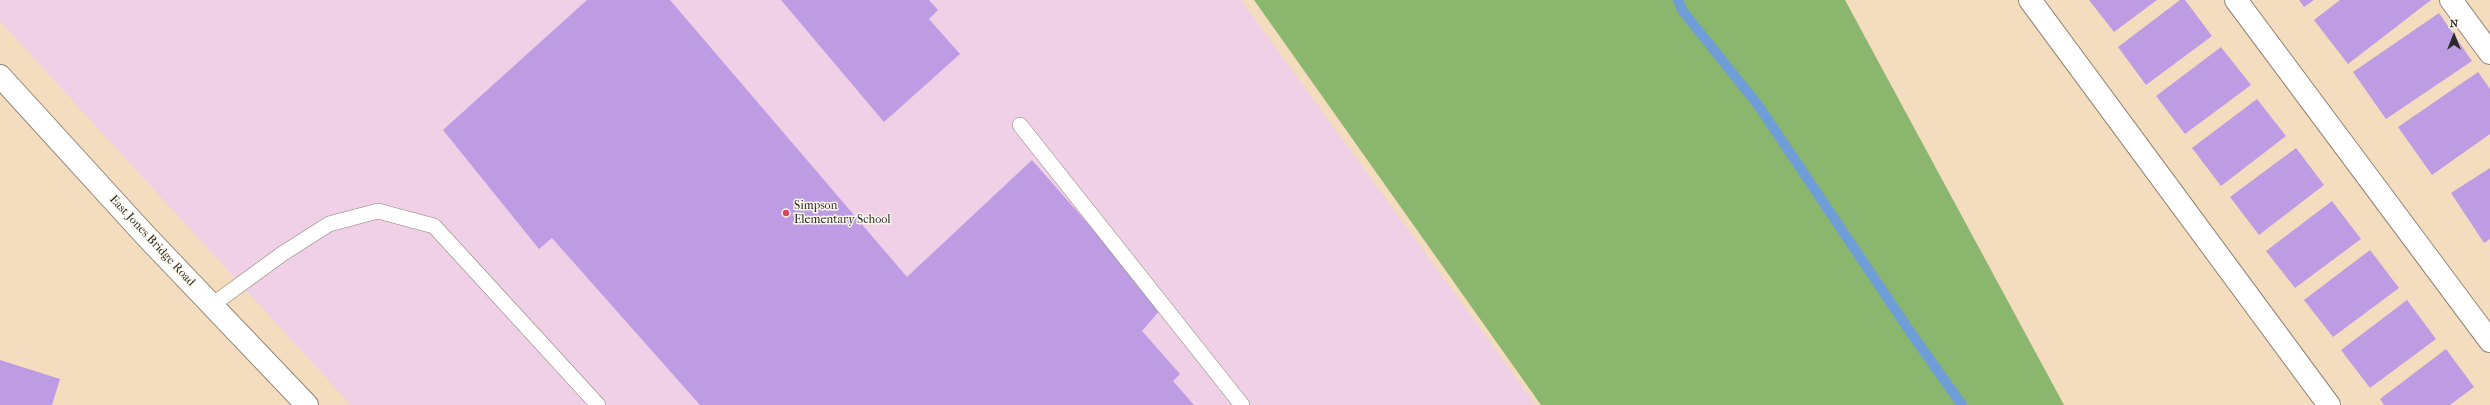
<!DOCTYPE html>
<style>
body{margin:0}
#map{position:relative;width:2490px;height:405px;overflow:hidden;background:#f4dcbe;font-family:"IM FELL French Canon",serif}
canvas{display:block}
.north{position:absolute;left:2434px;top:16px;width:40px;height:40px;-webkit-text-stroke:3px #fbf7ec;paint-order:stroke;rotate:0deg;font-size:11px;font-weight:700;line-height:16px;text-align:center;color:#2b2b2b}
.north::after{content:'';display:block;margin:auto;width:14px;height:18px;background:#2b2b2b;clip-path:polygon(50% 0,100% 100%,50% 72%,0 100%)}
</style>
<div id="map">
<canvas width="2490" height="405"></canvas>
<div class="north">N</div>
</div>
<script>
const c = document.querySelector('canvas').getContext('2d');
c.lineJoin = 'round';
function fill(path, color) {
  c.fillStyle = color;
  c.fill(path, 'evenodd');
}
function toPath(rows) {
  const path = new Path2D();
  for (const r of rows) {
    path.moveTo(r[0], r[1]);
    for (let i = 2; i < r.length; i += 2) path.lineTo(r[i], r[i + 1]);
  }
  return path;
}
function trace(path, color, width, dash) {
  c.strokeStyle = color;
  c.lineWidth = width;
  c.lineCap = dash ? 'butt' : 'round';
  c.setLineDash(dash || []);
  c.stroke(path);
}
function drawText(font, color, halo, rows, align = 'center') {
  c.font = font + ' "IM FELL French Canon",serif';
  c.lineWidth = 3;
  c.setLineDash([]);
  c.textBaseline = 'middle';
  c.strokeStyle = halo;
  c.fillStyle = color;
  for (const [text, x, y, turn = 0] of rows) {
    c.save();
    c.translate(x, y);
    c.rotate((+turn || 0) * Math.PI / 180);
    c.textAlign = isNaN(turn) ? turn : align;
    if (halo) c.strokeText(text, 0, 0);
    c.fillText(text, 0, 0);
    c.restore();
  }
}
const built = toPath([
 [0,0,1241,0,1536,405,351,405,0,21]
]);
const forest = toPath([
 [1254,0,1845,0,2064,405,1541,405]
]);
const stream = toPath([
 [1678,0,1682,10,1758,105,1909,330,1962,405]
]);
const building = toPath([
 [587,0,670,0,907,277,1032,160,1162,308,1142,331,1180,374,1173,381,1194,405,700,405,552,238,539,249,443,130],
 [781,0,929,0,938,10,929,19,960,54,884,122],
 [2089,0,2157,0,2114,32],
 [2180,0,2185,0,2212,36,2146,85,2118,47],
 [2299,0,2314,0,2304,7],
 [2340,0,2431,0,2348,64,2314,20],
 [2439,13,2472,61,2386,119,2353,72],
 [2221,47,2251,85,2185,134,2156,96],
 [2478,72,2490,89,2490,134,2432,175,2398,127],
 [2257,99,2286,136,2221,186,2192,148],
 [2296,148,2324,185,2259,235,2230,197],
 [2490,168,2490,239,2484,243,2451,193],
 [2332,201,2361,239,2295,288,2266,251],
 [2370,250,2399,288,2333,337,2304,300],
 [2407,300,2436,339,2370,388,2341,350],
 [2446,349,2474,387,2450,405,2384,405,2380,399],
 [0,360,60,379,52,405,0,405]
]);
const lane = toPath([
 [1020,125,1242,405],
 [212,305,282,254,329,224,378,211,434,226,598,405]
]);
const street = toPath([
 [2030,0,2329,405],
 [2236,0,2490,341],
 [2451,0,2490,53]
]);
const secondary = toPath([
 [0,76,145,235,307,405]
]);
const markers = [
 [786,213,4,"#d1495b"]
];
const poiNames = [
 ["Simpson",794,206],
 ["Elementary School",794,220]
];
const streetNames = [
 ["East Jones Bridge Road",152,241,47]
];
fill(built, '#efd0e7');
fill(forest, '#8ab66e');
trace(stream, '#6f9dd8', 10);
fill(building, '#bd9ce4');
trace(lane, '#908474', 16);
trace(street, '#908474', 24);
trace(secondary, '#908474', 24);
trace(lane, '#fff', 15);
trace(street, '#fff', 22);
trace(secondary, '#fff', 22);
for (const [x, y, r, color] of markers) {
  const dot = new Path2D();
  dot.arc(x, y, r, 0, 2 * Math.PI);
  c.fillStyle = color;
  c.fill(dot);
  trace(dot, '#fbf7ec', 1.5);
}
drawText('12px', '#2b2b2b', '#fbf7ec', poiNames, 'left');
drawText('12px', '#2b2b2b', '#fbf7ec', streetNames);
</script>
